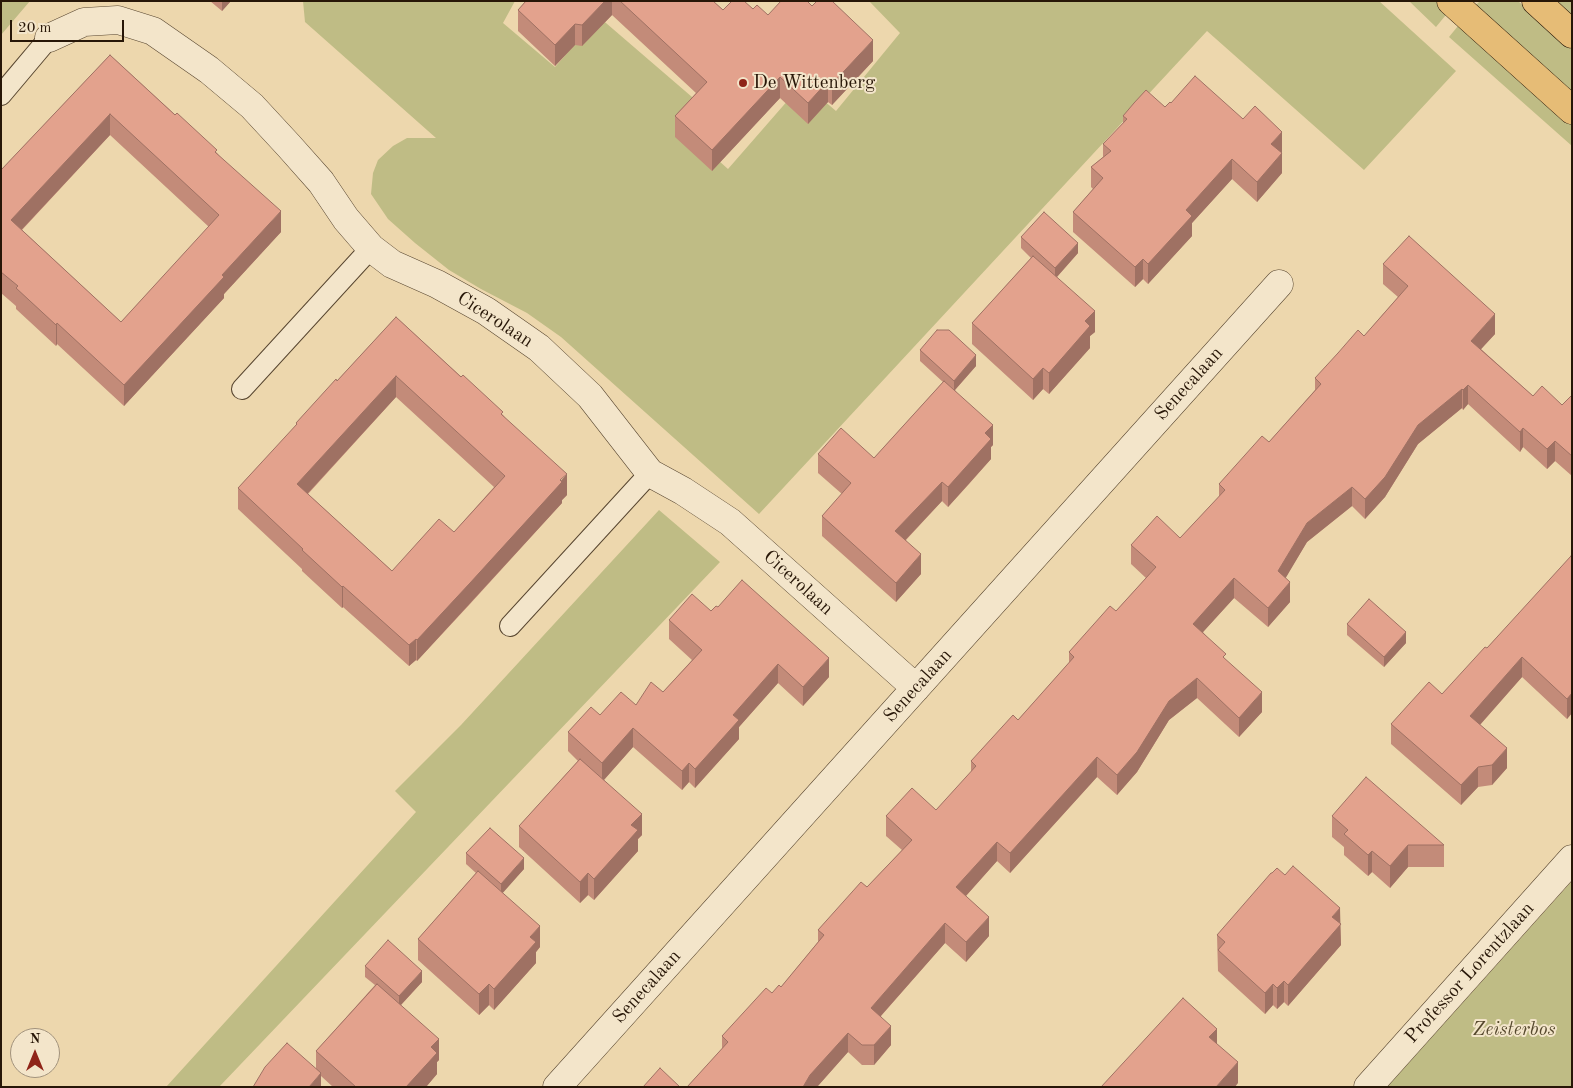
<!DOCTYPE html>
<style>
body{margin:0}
#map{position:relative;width:1573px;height:1088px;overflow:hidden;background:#edd7ad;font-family:"Old Standard TT",serif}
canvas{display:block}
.frame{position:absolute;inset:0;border:2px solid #271607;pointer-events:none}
.north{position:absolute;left:10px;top:1028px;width:50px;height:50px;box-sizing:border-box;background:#f3e5ca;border:1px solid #a1927c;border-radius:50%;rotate:0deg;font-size:14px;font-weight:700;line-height:20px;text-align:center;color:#271607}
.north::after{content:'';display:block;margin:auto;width:18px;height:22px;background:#8f2418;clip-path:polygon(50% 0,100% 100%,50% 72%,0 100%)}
.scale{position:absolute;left:10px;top:20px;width:114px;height:22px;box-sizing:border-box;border:2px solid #271607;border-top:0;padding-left:6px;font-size:15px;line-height:18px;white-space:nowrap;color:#271607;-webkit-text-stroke:4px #f3e5ca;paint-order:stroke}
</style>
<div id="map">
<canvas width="1573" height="1088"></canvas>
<div class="frame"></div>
<div class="north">N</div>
<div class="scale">20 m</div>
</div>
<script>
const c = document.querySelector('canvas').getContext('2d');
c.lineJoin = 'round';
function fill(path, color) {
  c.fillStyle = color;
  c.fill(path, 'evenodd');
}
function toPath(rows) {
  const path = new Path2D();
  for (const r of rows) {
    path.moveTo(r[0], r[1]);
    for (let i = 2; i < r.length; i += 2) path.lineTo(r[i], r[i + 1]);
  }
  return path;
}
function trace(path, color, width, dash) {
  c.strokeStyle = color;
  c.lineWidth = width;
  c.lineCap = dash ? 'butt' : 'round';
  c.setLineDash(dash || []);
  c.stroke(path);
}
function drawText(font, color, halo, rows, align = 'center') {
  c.font = font + ' "Old Standard TT",serif';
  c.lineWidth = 4;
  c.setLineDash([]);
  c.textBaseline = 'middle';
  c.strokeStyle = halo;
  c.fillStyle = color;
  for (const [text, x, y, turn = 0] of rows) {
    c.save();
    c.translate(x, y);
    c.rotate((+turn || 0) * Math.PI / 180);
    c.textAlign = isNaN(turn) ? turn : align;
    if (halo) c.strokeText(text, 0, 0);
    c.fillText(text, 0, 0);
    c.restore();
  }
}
const green = toPath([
 [1,1,30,1,1,35],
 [303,1,515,1,503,23,555,67,599,17,699,103,680,126,728,169,803,83,836,111,900,33,869,1,1379,1,1456,71,1364,170,1207,31,759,514,561,337,527,313,481,289,449,270,415,243,388,219,371,194,373,173,378,160,393,146,407,138,436,138,305,22],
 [1409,1,1440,1,1450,10,1436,27],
 [1480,1,1518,1,1572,50,1572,92,1476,5],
 [1556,1,1572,1,1572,16],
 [1462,21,1572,121,1572,146,1449,37],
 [659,510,720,562,219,1087,166,1087,416,812,395,791,461,725],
 [1572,881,1572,1087,1387,1087]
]);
const lane = toPath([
 [1,95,49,38],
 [242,389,371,248],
 [510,626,650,473]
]);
const street = toPath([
 [49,38,84,22,118,20,153,31,209,70,252,106,289,146,321,182,346,219,371,248,392,264,437,284,486,311,539,348,590,396,650,473,683,491,730,522,916,688],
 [557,1087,1279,284],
 [1368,1087,1572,859]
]);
const primary = toPath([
 [1451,1,1572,110],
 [1536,1,1572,34]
]);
const wall = toPath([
 [210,1,231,1,222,11],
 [526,1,713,1,723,10,753,9,768,15,873,61,832,105,828,102,808,124,780,98,712,171,675,137,675,116,696,93,612,15,582,46,575,45,555,66,518,31,518,10],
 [110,55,217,153,281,232,224,294,224,298,124,406,57,344,56,346,16,309,16,306,1,293,1,170],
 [110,135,209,227,121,322,22,230],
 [1171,103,1243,119,1282,152,1281,153,1282,173,1257,202,1232,179,1192,223,1192,236,1148,284,1143,279,1135,287,1073,232,1073,212,1093,189,1091,187,1091,167,1103,157,1103,144,1123,124,1123,116,1165,107],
 [1021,237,1078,253,1057,277,1095,332,1090,336,1090,348,1049,394,1043,389,1033,400,972,344,972,323,1031,258,1021,248],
 [1383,264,1495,334,1481,349,1533,396,1562,405,1572,395,1572,476,1555,461,1547,469,1523,447,1520,452,1468,404,1463,410,1462,408,1418,444,1385,497,1365,519,1352,506,1307,542,1285,578,1290,602,1268,627,1234,598,1203,632,1226,660,1262,712,1239,737,1197,698,1169,720,1137,772,1117,795,1097,777,1010,873,997,861,966,896,989,936,966,962,945,943,881,1016,891,1045,874,1065,862,1065,848,1052,817,1087,687,1087,722,1049,722,1036,772,993,781,987,818,942,818,930,867,887,902,850,886,836,886,816,936,810,971,773,971,761,1018,720,1069,663,1069,652,1116,611,1146,578,1131,564,1131,545,1180,538,1219,497,1219,484,1269,442,1315,390,1315,378,1364,336,1398,297,1383,284],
 [396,317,503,415,567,495,562,500,562,503,470,604,417,661,416,660,409,666,343,607,342,608,302,571,302,569,238,509,238,488,296,426,296,423,337,381],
 [396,397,494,487,454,532,392,571,308,494],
 [920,350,976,366,955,390,993,445,991,447,991,459,969,484,948,507,942,501,906,540,921,574,896,602,822,536,822,516,842,494,818,473,818,454,874,458,943,382,920,361],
 [1572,557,1572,713,1567,719,1522,677,1480,725,1507,768,1492,785,1478,787,1461,805,1391,744,1391,724,1442,694,1487,648],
 [711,611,829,677,803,706,778,683,739,727,739,739,695,788,689,782,682,790,633,747,604,780,642,835,638,839,638,851,594,900,588,895,580,903,519,847,519,826,578,761,568,751,568,732,600,715,636,705,663,692,692,660,669,639,669,620],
 [1347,624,1406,643,1384,667,1347,635],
 [1332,816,1444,845,1444,867,1408,867,1390,888,1372,872,1368,876,1344,855,1344,847,1332,837],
 [466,853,524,869,502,892,540,947,536,952,536,963,494,1010,489,1005,479,1015,418,960,418,939,476,873,466,864],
 [1340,924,1341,945,1288,1006,1284,1002,1277,1009,1273,1005,1265,1014,1218,971,1217,935],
 [365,966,422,982,401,1005,439,1060,437,1062,437,1074,426,1087,333,1087,321,1076,321,1087,316,1069,316,1051,375,985,365,977]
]);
const shadedWall = toPath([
 [222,1,231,1,222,11],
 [605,1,612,1,612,15,582,46,582,25],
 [575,24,575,45,555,66,555,45],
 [873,40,873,61,832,105,832,84],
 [780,77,780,98,712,171,712,150],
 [828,81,828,102,808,124,808,103],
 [110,114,110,135,11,241,11,220],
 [1282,132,1282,152,1271,164,1271,144],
 [1282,153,1282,173,1257,202,1257,182],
 [1232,159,1232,179,1192,223,1192,236,1148,284,1148,264,1186,210],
 [281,211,281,232,224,294,224,298,124,406,124,385,222,275],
 [1078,243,1078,253,1055,279,1055,268],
 [1143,259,1143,279,1135,287,1135,267],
 [1095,311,1095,332,1090,336,1090,348,1049,394,1049,373,1085,321],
 [1495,314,1495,334,1471,360,1471,341],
 [57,323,57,344,56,346,56,325],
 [976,355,976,366,954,391,954,381],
 [1043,368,1043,389,1033,400,1033,379],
 [396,376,396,397,297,505,297,484],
 [1468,385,1468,404,1463,410,1463,390],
 [1462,389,1462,408,1418,444,1385,497,1365,519,1365,499,1418,425],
 [993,425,993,445,991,447,991,459,948,507,948,487,985,433],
 [1523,428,1523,447,1520,452,1520,432],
 [1555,441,1555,461,1547,469,1547,449],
 [567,474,567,495,562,500,562,503,417,661,417,640],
 [942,482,942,501,895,551,895,531],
 [1352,487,1352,506,1307,542,1278,591,1278,571,1307,523],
 [921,554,921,574,896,602,896,583],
 [1234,578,1234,598,1193,643,1193,624],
 [1290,582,1290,602,1268,627,1268,608],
 [343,586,343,607,342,608,342,587],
 [1406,632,1406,643,1384,667,1384,657],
 [416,639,416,660,409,666,409,645],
 [1522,657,1522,677,1470,736,1470,716],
 [829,658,829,677,803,706,803,687],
 [778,664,778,683,739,727,739,739,695,788,695,769,733,715],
 [1197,678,1197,698,1169,720,1137,772,1117,795,1117,775,1169,701],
 [1262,692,1262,712,1239,737,1239,718],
 [1572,693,1572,713,1567,719,1567,699],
 [633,728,633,747,602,782,602,763],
 [1507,748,1507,768,1492,785,1492,765],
 [1097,757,1097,777,1010,873,1010,853],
 [689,763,689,782,682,790,682,771],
 [1478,767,1478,787,1461,805,1461,785],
 [642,814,642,835,638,839,638,851,594,900,594,879,631,825],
 [997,842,997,861,956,907,956,887],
 [1408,845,1408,867,1390,888,1390,866],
 [1372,851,1372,872,1368,876,1368,855],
 [524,858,524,869,501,895,501,884],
 [588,873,588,895,580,903,580,882],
 [1340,908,1341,945,1288,1006,1288,985,1332,917],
 [989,917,989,936,966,962,966,942],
 [945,923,945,943,871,1027,871,1008],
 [540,926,540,947,536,952,536,963,494,1010,494,989,530,937],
 [422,971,422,982,399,1007,399,996],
 [1284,981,1284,1002,1277,1009,1277,988],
 [489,984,489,1005,479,1015,479,994],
 [1273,984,1273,1005,1265,1014,1265,993],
 [891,1026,891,1045,874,1065,874,1045],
 [1217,1029,1217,1050,1209,1037],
 [848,1033,848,1052,817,1087,803,1087,810,1075],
 [439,1039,439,1060,437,1062,437,1074,426,1087,406,1087,431,1047],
 [1238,1062,1238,1083,1235,1087,1216,1087],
 [321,1073,321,1087,309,1087]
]);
const building = toPath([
 [526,1,605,1,582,25,575,24,555,45,518,10,526,1],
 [620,1,713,1,723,10,732,1,744,1,753,9,757,5,768,15,781,1,807,1,812,6,817,1,832,1,873,40,832,84,828,81,808,103,780,77,712,150,675,116,707,82,620,1],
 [110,55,175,115,177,113,217,150,215,152,281,211,222,275,224,277,124,385,57,323,56,325,16,288,18,286,1,272,1,170,110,55],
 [110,114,219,215,121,322,11,220,110,114],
 [1195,76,1243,119,1255,106,1282,132,1271,144,1282,153,1257,182,1232,159,1186,210,1192,216,1148,264,1143,259,1135,267,1073,212,1103,178,1091,167,1111,151,1103,144,1127,119,1123,116,1134,103,1146,90,1165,107,1170,102,1171,103,1195,76],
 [1044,212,1078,243,1055,268,1021,237,1044,212],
 [1409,236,1495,314,1471,341,1533,396,1542,386,1562,405,1572,395,1572,456,1555,441,1547,449,1523,428,1520,432,1468,385,1463,390,1462,389,1418,425,1385,477,1365,499,1352,487,1307,523,1278,571,1290,582,1268,608,1234,578,1193,624,1226,654,1223,657,1262,692,1239,718,1197,678,1169,701,1137,752,1117,775,1097,757,1010,853,997,842,956,887,989,917,966,942,945,923,871,1008,891,1026,874,1045,862,1045,848,1033,810,1075,803,1087,687,1087,728,1042,722,1036,766,988,772,993,779,985,781,987,824,935,818,930,861,882,867,887,912,840,886,816,912,788,936,810,976,766,971,761,1013,715,1018,720,1074,657,1069,652,1110,606,1116,611,1156,567,1131,545,1157,516,1180,538,1225,490,1219,484,1262,436,1269,442,1321,384,1315,378,1338,353,1358,330,1364,336,1408,286,1383,264,1409,236],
 [1033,256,1095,311,1085,321,1090,326,1049,373,1043,368,1033,379,972,323,1033,256],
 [396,317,461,377,463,375,503,412,501,414,567,474,560,480,562,482,470,583,417,640,416,639,409,645,343,586,342,587,302,550,303,549,238,488,297,424,296,423,336,379,337,381,396,317],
 [396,376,505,476,454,532,439,519,392,571,297,484,396,376],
 [937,330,949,330,976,355,954,381,920,350,937,330],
 [944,381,993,425,985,433,991,439,948,487,942,482,895,531,921,554,896,583,822,516,851,483,818,454,841,428,874,458,944,381],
 [1571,556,1572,557,1572,693,1567,699,1522,657,1470,716,1507,748,1492,765,1478,767,1461,785,1391,724,1429,682,1442,694,1485,647,1487,648,1571,556],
 [742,580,829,658,803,687,778,664,733,715,739,720,695,769,689,763,682,771,633,728,602,763,568,732,591,707,600,715,621,692,636,705,651,682,663,692,702,650,669,620,692,594,711,611,716,606,718,607,742,580],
 [1369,599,1406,632,1384,657,1347,624,1369,599],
 [580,759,642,814,631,825,638,830,594,879,588,873,580,882,519,826,580,759],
 [1366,777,1444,845,1408,845,1390,866,1372,851,1368,855,1344,834,1348,830,1332,816,1366,777],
 [490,828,524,858,501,884,466,853,490,828],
 [1293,866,1340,908,1332,917,1341,924,1288,985,1284,981,1277,988,1273,984,1265,993,1218,950,1225,942,1217,935,1271,873,1272,873,1277,868,1285,875,1293,866],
 [478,871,540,926,530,937,536,942,494,989,489,984,479,994,418,939,478,871],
 [388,940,422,971,399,996,365,966,388,940],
 [377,984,439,1039,431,1047,437,1053,406,1087,356,1087,316,1051,377,984],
 [1183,998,1217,1029,1209,1037,1238,1062,1216,1087,1101,1087,1183,998],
 [287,1043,321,1073,309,1087,253,1087,265,1067,287,1043],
 [660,1068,680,1087,643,1087,660,1068]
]);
const markers = [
 [743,83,5,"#8f2418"]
];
const poiNames = [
 ["De Wittenberg",753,83]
];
const streetNames = [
 ["Cicerolaan",495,320,33],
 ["Senecalaan",1189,384,-48],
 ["Cicerolaan",798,583,42],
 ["Senecalaan",918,686,-48],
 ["Professor Lorentzlaan",1470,973,-48],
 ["Senecalaan",647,987,-48]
];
const parkNames = [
 ["Zeisterbos",1514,1030]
];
fill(green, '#bfbc85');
trace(lane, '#584630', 22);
trace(street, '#584630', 29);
trace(primary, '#271607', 29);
trace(lane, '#f3e5ca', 20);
trace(street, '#f3e5ca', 28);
trace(primary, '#e6bc76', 28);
fill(wall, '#c38b79');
fill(shadedWall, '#9f7163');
fill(building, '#e3a28d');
trace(building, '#9f7163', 1);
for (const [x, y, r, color] of markers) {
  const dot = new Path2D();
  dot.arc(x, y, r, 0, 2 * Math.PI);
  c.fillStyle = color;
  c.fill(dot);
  trace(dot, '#f3e5ca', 2);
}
drawText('19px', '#271607', '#f3e5ca', poiNames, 'left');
drawText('19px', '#271607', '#f3e5ca', streetNames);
drawText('italic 19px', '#55482d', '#f3e5ca', parkNames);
</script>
